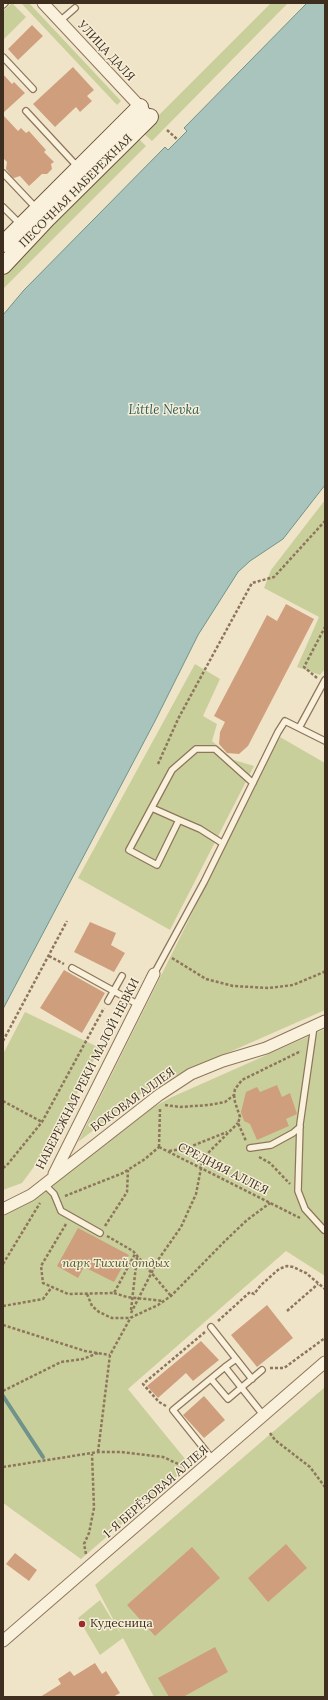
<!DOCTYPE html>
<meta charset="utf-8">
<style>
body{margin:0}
#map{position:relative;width:328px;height:1700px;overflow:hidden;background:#f0e4c8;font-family:Lora,serif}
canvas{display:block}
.frame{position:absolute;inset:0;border:4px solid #3d2e20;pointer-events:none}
</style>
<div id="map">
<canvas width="328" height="1700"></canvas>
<div class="frame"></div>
</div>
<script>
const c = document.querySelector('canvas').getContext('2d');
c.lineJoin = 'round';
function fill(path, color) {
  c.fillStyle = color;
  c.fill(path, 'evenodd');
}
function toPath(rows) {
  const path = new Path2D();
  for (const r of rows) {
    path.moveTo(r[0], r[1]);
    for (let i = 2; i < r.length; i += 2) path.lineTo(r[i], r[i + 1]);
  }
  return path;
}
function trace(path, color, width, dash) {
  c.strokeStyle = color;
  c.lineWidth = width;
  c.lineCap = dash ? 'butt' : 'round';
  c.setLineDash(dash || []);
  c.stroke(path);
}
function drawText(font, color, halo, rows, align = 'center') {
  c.font = font + ' Lora,serif';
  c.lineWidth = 3;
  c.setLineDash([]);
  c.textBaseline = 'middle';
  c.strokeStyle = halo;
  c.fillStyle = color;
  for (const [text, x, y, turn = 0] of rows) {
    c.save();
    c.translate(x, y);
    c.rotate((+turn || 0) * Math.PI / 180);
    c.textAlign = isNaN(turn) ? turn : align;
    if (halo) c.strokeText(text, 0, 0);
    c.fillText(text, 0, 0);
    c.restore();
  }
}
const green = toPath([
 [12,3,26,17,3,40,3,11],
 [21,3,29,3,121,101,117,105],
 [271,3,288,3,152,141,142,132],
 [137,137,146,146,3,289,3,271],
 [325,500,325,669,320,675,297,667,319,617,264,588,271,570],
 [195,664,220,679,203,716,217,724,212,741,234,760,254,766,170,930,78,878],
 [280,737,325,763,325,1010,150,1087,78,1142],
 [25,1012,100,1048,53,1141,22,1183,3,1190,3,1054],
 [325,1029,325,1276,286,1251,128,1389,190,1465,81,1559,3,1503,3,1213,146,1111,172,1097],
 [325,1387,325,1697,154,1697,123,1638,100,1655,78,1618,100,1600,122,1636,95,1585]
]);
const water = toPath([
 [307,3,325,3,325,485,283,539,250,561,238,572,198,635,155,721,3,1009,3,315,24,290,165,147,168,150,187,131,184,128,307,3]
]);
const stream = toPath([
 [3,1396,43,1457]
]);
const building = toPath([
 [32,25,43,36,18,60,8,49],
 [73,67,94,90,87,96,92,101,80,112,76,107,55,127,33,104],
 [3,74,12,84,14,82,25,93,3,113],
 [3,115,18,131,21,128,26,133,29,131,46,150,44,152,54,162,51,164,52,169,47,174,42,174,29,186,20,176,14,178,12,177,6,169,7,162,3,158],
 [286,604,314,619,248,746,239,754,227,753,219,744,220,732,225,722,214,716,267,615,277,621],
 [90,922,116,933,111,945,125,953,114,972,74,952],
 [64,970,105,993,82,1033,40,1008],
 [277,1085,282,1097,290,1093,297,1114,286,1119,289,1126,257,1140,250,1124,244,1121,241,1112,246,1092,257,1087,260,1092],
 [78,1228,129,1255,114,1282,84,1267,78,1278,57,1266],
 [267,1305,293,1338,257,1367,231,1335],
 [201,1341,219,1360,193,1381,186,1373,158,1398,147,1386],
 [204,1396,225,1420,204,1438,183,1415],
 [286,1544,307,1568,268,1602,248,1578],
 [192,1547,220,1578,155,1636,127,1605],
 [15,1553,37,1570,29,1581,6,1564],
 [215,1647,228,1672,183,1697,169,1697,158,1678],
 [95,1663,102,1674,106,1671,120,1693,113,1697,40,1697,61,1684,58,1679,70,1671,74,1676]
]);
const path = toPath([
 [167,130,178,140],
 [317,678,304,667,325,627],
 [158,764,178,719,252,583,274,577,325,521],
 [49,956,64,964],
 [172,958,206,979,233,986,269,988,293,985,324,972,325,970],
 [3,1041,67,921],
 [234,1095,235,1102,240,1117,238,1123,246,1141],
 [3,1101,42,1122],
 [165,1105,180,1107,209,1105,225,1102,234,1095,235,1089,242,1080,301,1051],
 [159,1147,300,1218],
 [159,1147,160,1109],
 [169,1151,187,1148,227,1132],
 [259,1157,270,1163,290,1184],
 [3,1168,7,1165,42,1122,104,1008],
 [65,1196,123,1173,145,1159,159,1147],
 [66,1224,41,1266,43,1283,68,1294,114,1293,135,1254],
 [105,1226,127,1192,128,1170],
 [107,1236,133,1251,171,1296],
 [3,1264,40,1203],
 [114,1293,127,1297,164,1301],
 [87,1294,92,1306,99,1312,112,1318,130,1318,158,1305,171,1296,226,1240,247,1220,270,1203],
 [3,1306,43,1299,52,1287],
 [131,1310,137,1257],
 [287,1311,318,1284],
 [131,1313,158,1260,181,1227,196,1194,203,1158,238,1123],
 [218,1321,250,1292,254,1294,261,1285,279,1269,287,1266,293,1267,306,1273,325,1289],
 [3,1325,85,1351,110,1355],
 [270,1368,284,1368,325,1338],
 [3,1391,61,1362,83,1359,98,1353],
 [166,1406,159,1402,143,1384,205,1332],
 [270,1433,275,1440,310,1467,325,1487],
 [98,1452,110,1355,131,1317],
 [3,1467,98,1452,121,1452,163,1457,187,1468],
 [86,1554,84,1544,89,1533,94,1508,92,1454]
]);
const service = toPath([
 [3,5,5,3],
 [60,21,75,8],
 [3,57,33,89],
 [26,111,76,165],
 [3,173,37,209],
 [3,207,21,225],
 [325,680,299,728,325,741],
 [152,808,179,820],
 [222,843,200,829,179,820,157,865,129,850,172,770,196,749,215,749,253,783],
 [72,968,139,1005],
 [154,974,204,882,278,732,285,721,299,728],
 [108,1001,122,976],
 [314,1026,300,1124,298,1191,305,1209,324,1230],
 [250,1148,271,1145,293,1133,300,1127],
 [44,1184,54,1194,61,1211,100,1233],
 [211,1327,252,1379],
 [225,1367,236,1359],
 [211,1379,228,1399,262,1370],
 [213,1460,173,1410,225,1367,264,1416]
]);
const minor = toPath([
 [43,3,144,111],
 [54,1174,154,974],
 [3,1209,31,1195,159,1095,191,1074,223,1061,266,1048,325,1021],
 [3,1641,325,1362]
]);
const secondary = toPath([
 [3,244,140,107],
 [3,266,47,219,150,117]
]);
const markers = [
 [82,1624,4,"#9e2a2b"]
];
const streetNames = [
 ["УЛИЦА ДАЛЯ",106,51,47],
 ["ПЕСОЧНАЯ НАБЕРЕЖНАЯ",76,191,-45],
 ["НАБЕРЕЖНАЯ РЕКИ МАЛОЙ НЕВКИ",88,1074,-63],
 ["БОКОВАЯ АЛЛЕЯ",133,1100,-36],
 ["СРЕДНЯЯ АЛЛЕЯ",223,1169,27],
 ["1-Я БЕРЁЗОВАЯ АЛЛЕЯ",156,1492,-41]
];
const parkNames = [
 ["парк Тихий отдых",116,1264]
];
const poiNames = [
 ["Кудесница",90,1624]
];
const waterNames = [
 ["Little Nevka",164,410]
];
fill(green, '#c9cf9b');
fill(water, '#a9c4bc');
trace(water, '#6f938a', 1);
trace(stream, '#6f938a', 4);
fill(building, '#cf9f7d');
trace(service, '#8d765c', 8);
trace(minor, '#8d765c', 13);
trace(secondary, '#6f573f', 18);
trace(path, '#8d765c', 2.5, [3, 2]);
trace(service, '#faf1dc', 5.5);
trace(minor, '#faf1dc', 11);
trace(secondary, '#faf1dc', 16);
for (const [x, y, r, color] of markers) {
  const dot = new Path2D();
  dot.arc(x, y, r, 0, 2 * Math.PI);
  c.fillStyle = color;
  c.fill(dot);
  trace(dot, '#f7eed8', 1.5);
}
drawText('12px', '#3d2e20', '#f7eed8', streetNames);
drawText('italic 12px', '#4d5a26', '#f7eed8', parkNames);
drawText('12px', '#3d2e20', '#f7eed8', poiNames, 'left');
drawText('italic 13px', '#2f5d5a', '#f7eed8', waterNames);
</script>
